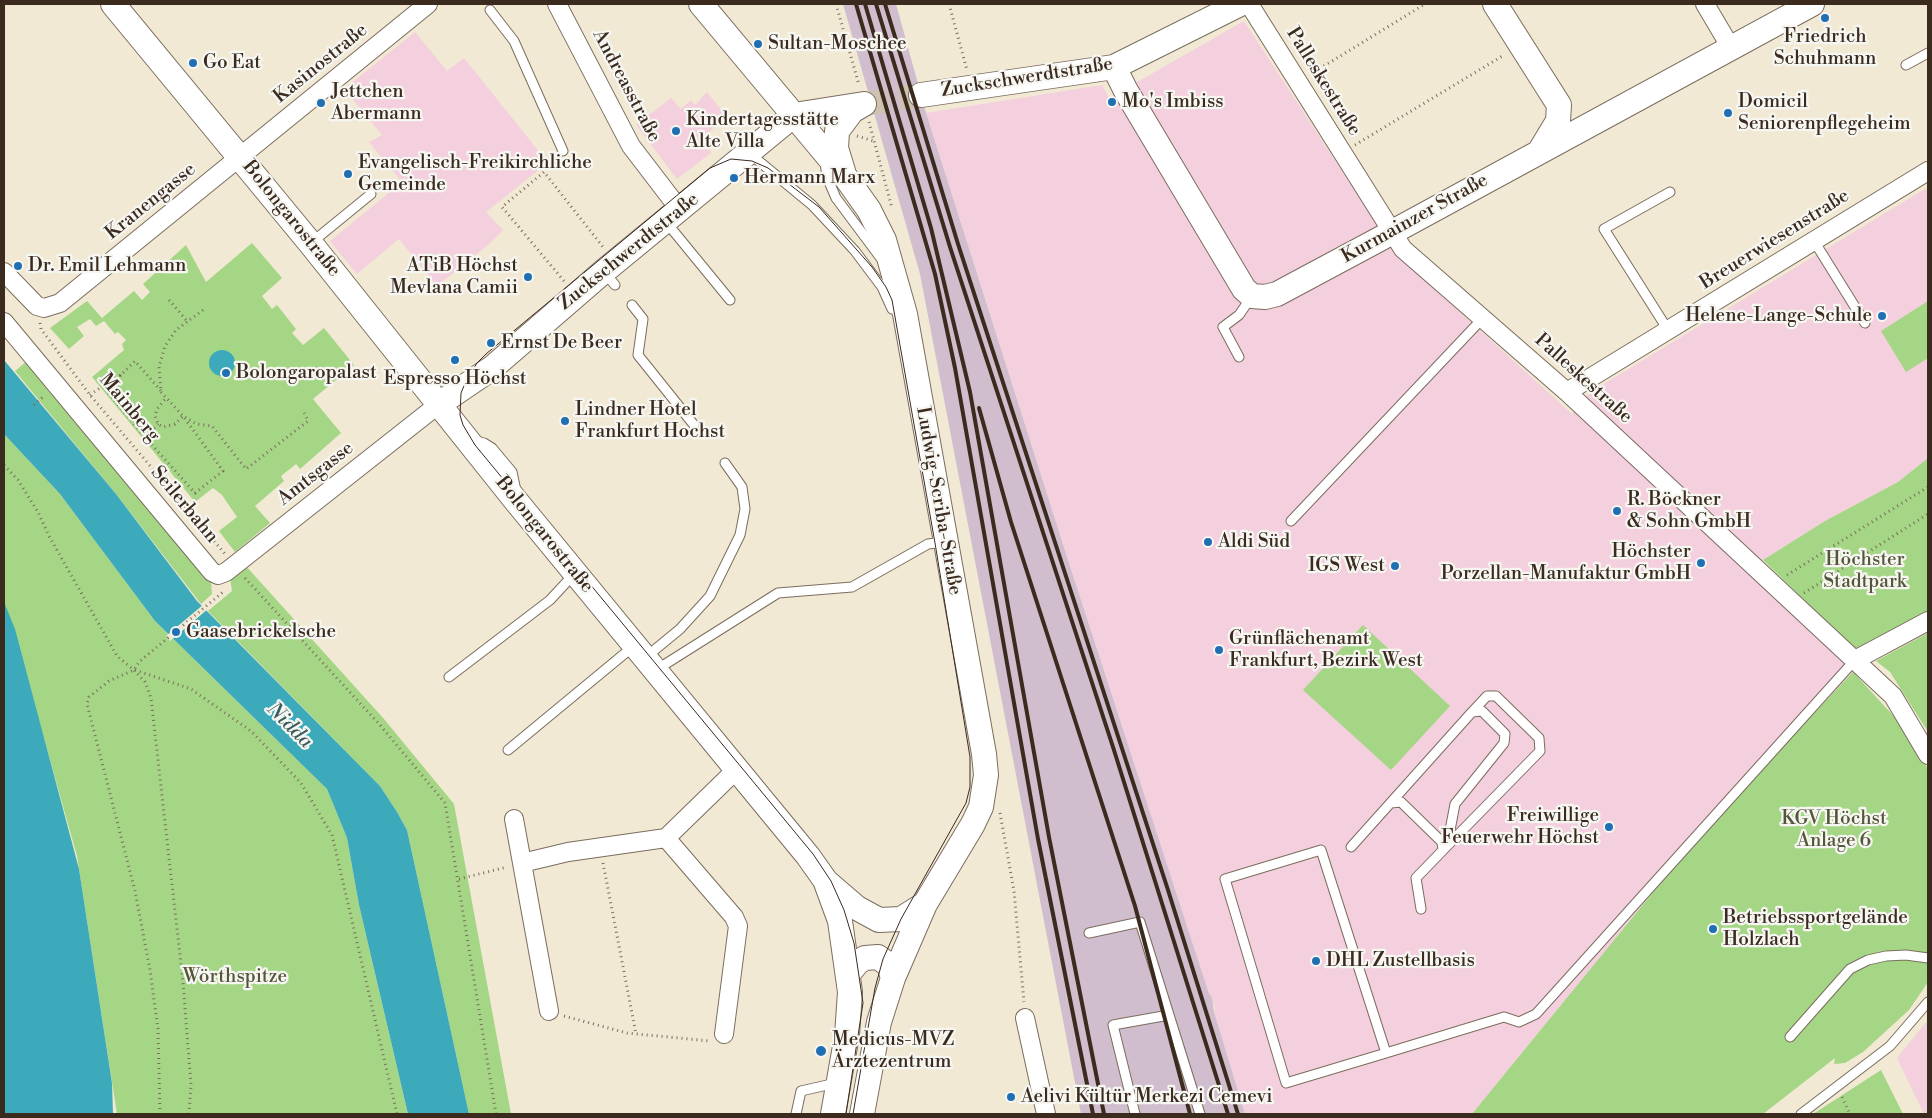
<!DOCTYPE html>
<meta charset="utf-8">
<style>
body{margin:0}
#map{position:relative;width:1932px;height:1118px;overflow:hidden;background:#f1e9d4;font-family:"Libre Bodoni",serif}
canvas{display:block}
.frame{position:absolute;inset:0;border:5px solid #3b2a1e;pointer-events:none}
</style>
<div id="map">
<canvas width="1932" height="1118"></canvas>
<div class="frame"></div>
</div>
<script>
const c = document.querySelector('canvas').getContext('2d');
c.lineJoin = 'round';
function fill(path, color) {
  c.fillStyle = color;
  c.fill(path, 'evenodd');
}
function toPath(rows) {
  const path = new Path2D();
  for (const r of rows) {
    if (r.length === 3) {
      path.moveTo(r[0] + r[2], r[1]);
      path.arc(r[0], r[1], r[2], 0, 2 * Math.PI);
      continue;
    }
    path.moveTo(r[0], r[1]);
    for (let i = 2; i < r.length; i += 2) path.lineTo(r[i], r[i + 1]);
  }
  return path;
}
function trace(path, color, width, dash) {
  c.strokeStyle = color;
  c.lineWidth = width;
  c.lineCap = dash ? 'butt' : 'round';
  c.setLineDash(dash || []);
  c.stroke(path);
}
function drawText(font, color, halo, rows, align = 'center') {
  c.font = font + ' "Libre Bodoni",serif';
  c.lineWidth = 4.5;
  c.setLineDash([]);
  c.textBaseline = 'middle';
  c.strokeStyle = halo;
  c.fillStyle = color;
  for (const [text, x, y, turn = 0] of rows) {
    c.save();
    c.translate(x, y);
    c.rotate((+turn || 0) * Math.PI / 180);
    c.textAlign = isNaN(turn) ? turn : align;
    if (halo) c.strokeText(text, 0, 0);
    c.fillText(text, 0, 0);
    c.restore();
  }
}
const built = toPath([
 [1244,21,1396,254,1572,414,1589,393,1928,187,1928,458,1898,482,1825,521,1763,560,1749,574,1853,672,1699,836,1472,1114,1245,1114,1214,1012,1215,1008,1212,997,1209,995,1067,557,926,113,1102,85,1109,98],
 [415,32,447,71,464,58,545,159,538,164,541,168,486,212,503,230,488,245,437,286,399,239,357,274,330,241,402,182,369,142,382,135,344,89],
 [707,92,727,117,704,136,711,153,677,179,636,125,671,98,681,109,691,100,695,105],
 [1928,1020,1928,1114,1924,1114,1897,1058]
]);
const industrial = toPath([
 [843,4,896,4,926,113,1067,557,1209,994,1212,997,1214,1012,1245,1114,1081,1114,920,274]
]);
const green = toPath([
 [252,243,282,278,262,296,272,309,277,305,296,329,292,333,303,345,324,328,354,365,313,399,341,433,300,469,296,464,281,476,284,481,255,506,270,523,235,552,219,531,237,517,222,495,213,488,195,502,92,377,124,350,122,344,126,340,118,332,115,334,104,321,96,326,90,319,77,327,84,336,69,349,50,328,87,301,102,318,134,291,142,300,150,292,143,284,186,245,206,282],
 [1928,301,1928,358,1906,372,1881,331],
 [28,360,211,582,212,594,201,604,116,494,15,371],
 [4,434,60,494,155,621,327,789,347,838,359,905,408,1114,117,1114,77,856,11,621,4,604],
 [1928,458,1928,614,1859,653,1763,560,1825,521,1898,482],
 [245,565,384,719,454,804,511,1114,469,1114,407,830,397,812,380,786,208,611,232,591,230,578],
 [1363,625,1450,706,1391,770,1303,690],
 [1928,633,1928,732,1890,672,1876,661],
 [1853,672,1901,724,1928,769,1928,982,1909,1010,1863,1052,1845,1063,1834,1064,1835,1058,1763,1114,1472,1114,1699,836],
 [1881,1070,1903,1114,1813,1114]
]);
const water = toPath([
 [222,363,13],
 [4,360,116,494,197,601,380,786,397,812,407,830,469,1114,408,1114,359,905,347,838,327,789,155,621,60,494,4,434],
 [4,602,15,629,79,869,112,1083,113,1114,4,1114]
]);
const pier = toPath([
 [204,604,208,609,170,641,166,636]
]);
const secondaryTunnel = toPath([
 [864,104,921,95]
]);
const path = toPath([
 [836,4,859,85],
 [949,4,967,70],
 [1311,74,1425,4],
 [869,122,892,208],
 [857,136,874,141],
 [1355,145,1504,55],
 [564,281,502,207,544,172,603,247],
 [169,300,187,321],
 [203,310,176,330,165,346,159,367,161,392,183,416,197,424,212,426,246,469,308,421,303,410],
 [40,323,41,329,90,395,225,554],
 [121,375,106,390,145,437,158,424],
 [90,395,111,380,121,375,135,361,161,391],
 [34,405,45,395],
 [145,437,195,493,223,471,183,416,175,424,163,427,158,424,155,416,157,409,166,398],
 [4,465,18,480,38,512,49,536,117,656,134,670,145,682,151,698,183,982,191,1085,189,1114],
 [1787,575,1928,487],
 [245,578,380,725,445,803,496,1114],
 [1804,593,1928,514],
 [135,670,191,689,251,731,301,783,332,835,397,1114],
 [1000,813,1014,891,1024,1002],
 [603,863,636,1034],
 [459,879,507,867],
 [564,1016,627,1033,710,1041],
 [1842,1097,1850,1114],
 [160,1114,158,1029,150,970,135,891,87,704,89,697,109,681,134,670,139,662,223,592,223,590]
]);
const lane = toPath([
 [490,10,514,41,563,151],
 [1906,65,1928,53],
 [749,153,812,205,855,251,882,287,892,309],
 [825,162,827,177,836,198,880,257],
 [666,222,730,300],
 [1814,241,1865,323],
 [311,243,371,194],
 [604,272,615,285],
 [632,305,643,319,638,355,694,425],
 [1668,330,1604,229,1670,192],
 [1239,357,1223,327,1239,315,1252,296],
 [475,441,484,443,492,448,512,472,516,491],
 [1291,521,1483,318],
 [646,657,680,629,710,596,740,535,745,509,742,487,725,463],
 [656,670,778,593,852,587,928,544,944,542],
 [449,677,550,600,575,573],
 [508,750,635,645],
 [1391,803,1401,802,1442,842,1443,850],
 [1447,846,1540,751,1539,738,1496,696,1487,696,1472,712],
 [1351,847,1472,712,1482,711,1505,734,1504,743,1455,804,1447,846,1416,878,1421,909],
 [1089,933,1140,922,1200,1114],
 [1790,1037,1850,969,1868,960,1886,956,1906,955,1928,958],
 [1386,1053,1321,850,1225,879,1286,1083,1386,1053,1504,1017,1519,1022,1536,1014,1855,660],
 [796,1114,801,1091,836,1083],
 [1135,1114,1113,1025,1169,1015],
 [1801,1114,1890,1046,1928,1002]
]);
const street = toPath([
 [557,4,631,146,680,210],
 [1249,4,1403,249,1567,392,1893,696,1928,755],
 [1705,4,1731,48],
 [4,272,37,306,44,308,60,303,428,4],
 [4,322,212,572,218,575,226,572,439,404],
 [1567,392,1928,171],
 [1855,660,1928,621],
 [514,819,549,1011],
 [666,838,734,917,738,926,724,1034],
 [522,863,568,852,666,838,737,769],
 [1025,1018,1046,1114]
]);
const secondary = toPath([
 [113,4,311,244,516,501,808,856,825,880,840,921,850,992,847,1035,833,1114],
 [701,4,847,179,869,210,884,240,905,314,984,754,986,775,981,807,973,824,925,904,893,978,879,1022,862,1114],
 [1495,4,1559,105,1558,121,1541,149],
 [1114,67,1126,91,1244,289,1252,296,1265,297,1277,294,1376,241,1812,4],
 [921,95,1114,67,1240,4],
 [843,171,836,148,837,131,852,111,864,104],
 [439,404,492,368,603,272,794,115,864,104],
 [828,883,857,908,879,920,901,919,925,904],
 [848,974,858,962,865,958,878,957,889,965,893,978]
]);
const tram = toPath([
 [846,1114,863,1003,854,943,844,910,831,881,813,854,475,445,463,425,460,415,461,393,466,381,477,363,486,354,710,168,731,159,752,161,768,168,819,207,872,267,886,287,892,300,935,543,970,757,970,787,966,803,901,919,883,959,875,988,853,1114]
]);
const rail = toPath([
 [856,4,935,274,955,368,1038,839,1093,1114],
 [865,4,931,228,970,392,1049,837,1104,1114],
 [876,4,950,247,1113,747,1228,1114],
 [885,4,958,244,1168,890,1238,1114],
 [979,408,1011,522,1135,906,1190,1114]
]);
const markers = [
 [1825,18,5,"#1f6fb2"],
 [758,44,5,"#1f6fb2"],
 [193,63,5,"#1f6fb2"],
 [1112,102,5,"#1f6fb2"],
 [321,103,5,"#1f6fb2"],
 [1728,113,5,"#1f6fb2"],
 [676,131,5,"#1f6fb2"],
 [348,174,5,"#1f6fb2"],
 [734,178,5,"#1f6fb2"],
 [18,266,5,"#1f6fb2"],
 [528,277,5,"#1f6fb2"],
 [1882,316,5,"#1f6fb2"],
 [491,343,5,"#1f6fb2"],
 [455,360,5,"#1f6fb2"],
 [226,373,5,"#1f6fb2"],
 [565,421,5,"#1f6fb2"],
 [1617,511,5,"#1f6fb2"],
 [1208,542,5,"#1f6fb2"],
 [1701,563,5,"#1f6fb2"],
 [1395,566,5,"#1f6fb2"],
 [176,632,5,"#1f6fb2"],
 [1219,650,5,"#1f6fb2"],
 [1609,827,5,"#1f6fb2"],
 [1713,929,5,"#1f6fb2"],
 [1316,961,5,"#1f6fb2"],
 [821,1051,6,"#1f6fb2"],
 [1011,1097,5,"#1f6fb2"]
];
const poiNames = [
 ["Friedrich",1825,37,"center"],
 ["Schuhmann",1825,59,"center"],
 ["Sultan-Moschee",768,44],
 ["Go Eat",203,63],
 ["Jettchen",331,92],
 ["Abermann",331,114],
 ["Mo's Imbiss",1122,102],
 ["Domicil",1738,102],
 ["Seniorenpflegeheim",1738,124],
 ["Kindertagesstätte",686,120],
 ["Alte Villa",686,142],
 ["Evangelisch-Freikirchliche",358,163],
 ["Gemeinde",358,185],
 ["Hermann Marx",744,178],
 ["Dr. Emil Lehmann",28,266],
 ["ATiB Höchst",518,266,"right"],
 ["Mevlana Camii",518,288,"right"],
 ["Helene-Lange-Schule",1872,316,"right"],
 ["Ernst De Beer",501,343],
 ["Bolongaropalast",236,373],
 ["Espresso Höchst",455,379,"center"],
 ["Lindner Hotel",575,410],
 ["Frankfurt Hochst",575,432],
 ["R. Böckner",1627,500],
 ["& Sohn GmbH",1627,522],
 ["Aldi Süd",1218,542],
 ["Höchster",1691,552,"right"],
 ["Porzellan-Manufaktur GmbH",1691,574,"right"],
 ["IGS West",1385,566,"right"],
 ["Gaasebrickelsche",186,632],
 ["Grünflächenamt",1229,639],
 ["Frankfurt, Bezirk West",1229,661],
 ["Freiwillige",1599,816,"right"],
 ["Feuerwehr Höchst",1599,838,"right"],
 ["Betriebssportgelände",1723,918],
 ["Holzlach",1723,940],
 ["DHL Zustellbasis",1326,961],
 ["Medicus-MVZ",832,1040],
 ["Ärztezentrum",832,1062],
 ["Aelivi Kültür Merkezi Cemevi",1021,1097]
];
const streetNames = [
 ["Kasinostraße",321,64,-39],
 ["Zuckschwerdtstraße",1027,78,-9],
 ["Palleskestraße",1323,82,58],
 ["Andreasstraße",626,86,62],
 ["Kranengasse",151,202,-39],
 ["Bolongarostraße",291,219,51],
 ["Kurmainzer Straße",1415,219,-29],
 ["Breuerwiesenstraße",1775,240,-32],
 ["Zuckschwerdtstraße",629,252,-39],
 ["Palleskestraße",1583,379,42],
 ["Mainberg",129,408,50],
 ["Amtsgasse",316,474,-38],
 ["Ludwig-Scriba-Straße",938,501,80],
 ["Seilerbahn",184,505,50],
 ["Bolongarostraße",544,535,51]
];
const parkNames = [
 ["Höchster",1865,560],
 ["Stadtpark",1865,582],
 ["KGV Höchst",1834,819],
 ["Anlage 6",1834,841],
 ["Wörthspitze",235,977]
];
const waterNames = [
 ["Nidda",289,726,45]
];
fill(built, '#f4cfdd');
fill(industrial, '#d0bdcd');
fill(green, '#a4d685');
fill(water, '#3caabb');
fill(pier, '#f1e9d4');
trace(secondaryTunnel, '#cdc3b0', 24, [24, 12]);
trace(lane, '#7b6d5e', 11);
trace(street, '#7b6d5e', 20);
trace(secondary, '#7b6d5e', 26);
trace(path, '#7b6d5e', 3, [1, 4]);
trace(lane, '#fff', 9);
trace(street, '#fff', 18);
trace(secondary, '#fff', 24);
trace(tram, '#3b2a1e', 1);
trace(rail, '#3b2a1e', 4);
for (const [x, y, r, color] of markers) {
  const dot = new Path2D();
  dot.arc(x, y, r, 0, 2 * Math.PI);
  c.fillStyle = color;
  c.fill(dot);
  trace(dot, '#f6f6f2', 2);
}
drawText('19px', '#3b2a1e', '#f6f6f2', poiNames, 'left');
drawText('19px', '#3b2a1e', '#f6f6f2', streetNames);
drawText('19px', '#555538', '#f6f6f2', parkNames);
drawText('italic 20px', '#3b5d5d', '#f6f6f2', waterNames);
</script>
